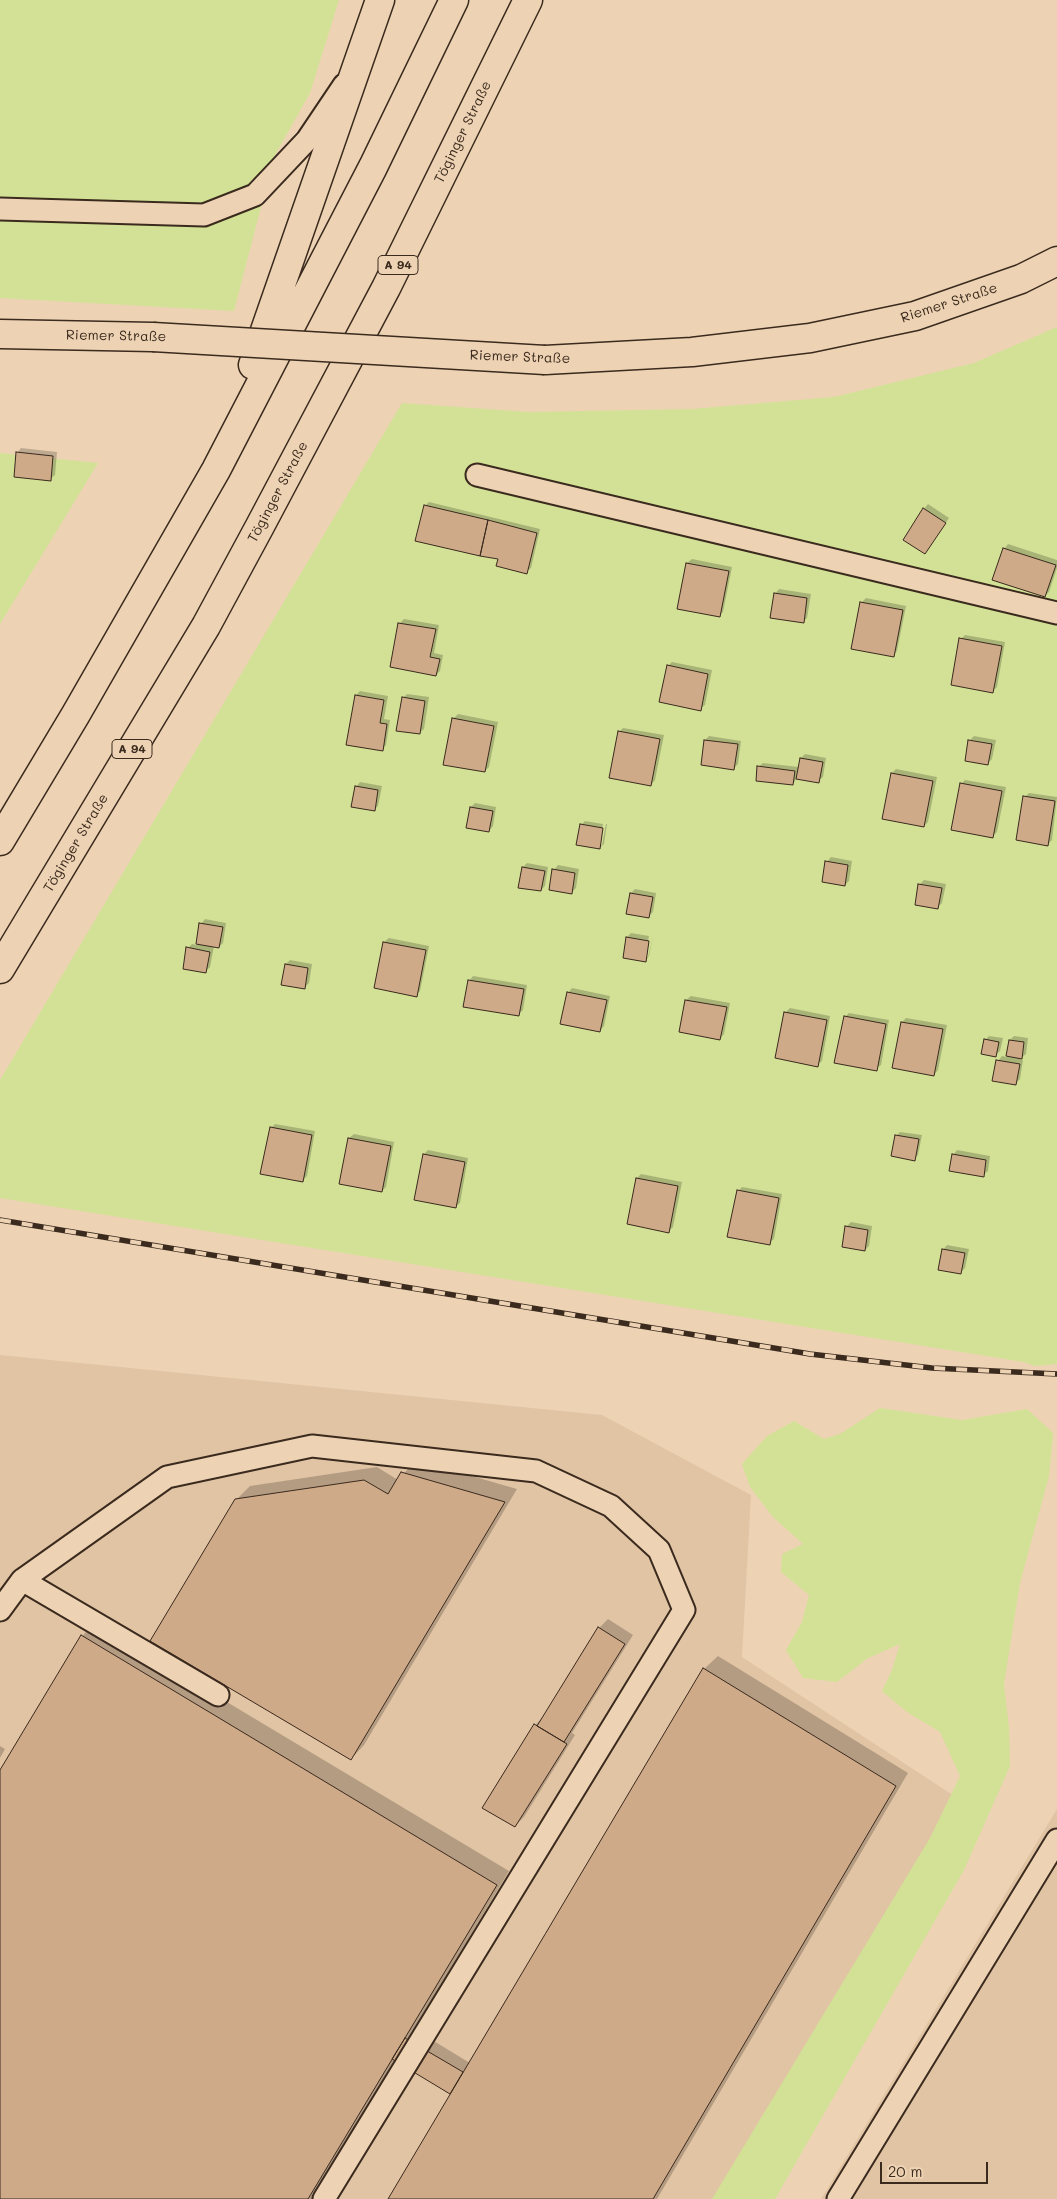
<!DOCTYPE html>
<meta charset="utf-8">
<style>
body{margin:0}
#map{position:relative;width:1057px;height:2199px;overflow:hidden;background:#edd3b4;font-family:Mali,sans-serif}
canvas{display:block}
.scale{position:absolute;left:880px;top:2162px;width:108px;height:22px;box-sizing:border-box;border:2px solid #3b2a1e;border-top:0;padding-left:6px;font-size:15px;line-height:18px;white-space:nowrap;color:#3b2a1e;-webkit-text-stroke:4px #edd3b4;paint-order:stroke}
</style>
<div id="map">
<canvas width="1057" height="2199"></canvas>
<div class="scale">20 m</div>
</div>
<script>
const c = document.querySelector('canvas').getContext('2d');
c.lineJoin = 'round';
function fill(path, color) {
  c.fillStyle = color;
  c.fill(path, 'evenodd');
}
function toPath(rows) {
  const path = new Path2D();
  for (const r of rows) {
    path.moveTo(r[0], r[1]);
    for (let i = 2; i < r.length; i += 2) path.lineTo(r[i], r[i + 1]);
  }
  return path;
}
function trace(path, color, width, dash) {
  c.strokeStyle = color;
  c.lineWidth = width;
  c.lineCap = dash ? 'butt' : 'round';
  c.setLineDash(dash || []);
  c.stroke(path);
}
function drawText(font, color, halo, rows, align = 'center') {
  c.font = font + ' Mali,sans-serif';
  c.lineWidth = 5;
  c.setLineDash([]);
  c.textBaseline = 'middle';
  c.strokeStyle = halo;
  c.fillStyle = color;
  for (const [text, x, y, turn = 0] of rows) {
    c.save();
    c.translate(x, y);
    c.rotate((+turn || 0) * Math.PI / 180);
    c.textAlign = isNaN(turn) ? turn : align;
    if (halo) c.strokeText(text, 0, 0);
    c.fillText(text, 0, 0);
    c.restore();
  }
}
const built = toPath([
 [0,1355,602,1415,751,1495,742,1657,968,1805,739,2199,0,2199],
 [1057,1809,1057,2199,821,2199]
]);
const green = toPath([
 [0,0,339,0,310,93,274,157,234,311,0,298],
 [1057,327,1057,1364,1035,1366,1024,1362,0,1198,0,1080,402,403,529,412,692,409,834,397,974,363],
 [0,453,98,463,0,624],
 [880,1408,962,1420,1027,1409,1053,1433,1049,1476,1020,1583,1004,1684,1009,1728,1010,1766,964,1870,775,2199,712,2199,930,1838,960,1776,940,1732,907,1712,882,1691,892,1670,900,1644,868,1658,837,1682,803,1678,786,1650,802,1622,809,1595,781,1572,782,1554,803,1544,773,1517,750,1487,742,1464,767,1436,794,1421,824,1439,840,1434]
]);
const shadow = toPath([
 [21,448,57,452,55,475,50,479,17,453],
 [429,502,540,529,531,568,526,572,500,558,425,506],
 [928,504,949,518,925,553,924,509],
 [1008,544,1057,560,1057,568,1049,592,1045,596,1004,549],
 [692,559,732,567,723,612,719,616,679,608,687,563],
 [779,589,811,594,807,618,803,622,775,594],
 [866,598,906,606,897,651,893,656,861,603],
 [404,619,439,625,434,653,443,655,440,671,436,675,400,623],
 [965,635,1005,642,997,687,992,692,961,639],
 [672,662,712,670,705,705,700,709,668,666],
 [360,691,388,696,384,719,390,720,386,745,382,750,348,744,356,695],
 [407,694,429,697,424,729,419,733,403,698],
 [458,714,498,722,489,767,485,771,453,719],
 [623,728,664,735,655,780,651,785,619,732],
 [709,736,741,741,738,764,733,769,705,740],
 [974,736,996,740,992,759,988,763,970,740],
 [805,754,826,758,823,777,818,781,797,778,793,784,758,767,763,763,799,767,801,758],
 [896,769,937,777,928,822,924,826,883,818,892,773],
 [965,780,1006,787,997,832,993,836,961,784],
 [360,782,382,786,378,806,374,810,356,787],
 [1029,793,1057,797,1052,840,1048,844,1025,797],
 [475,803,496,807,493,826,489,831,471,807],
 [585,821,603,824,599,845,602,845,606,824,607,824,604,844,599,848,581,825],
 [831,857,852,861,849,881,845,885,827,862],
 [527,863,548,867,545,886,541,890,523,867],
 [558,865,579,869,576,888,571,893,554,870],
 [924,880,946,884,942,903,938,907,916,904,920,884],
 [635,889,656,893,653,912,649,916,631,893],
 [205,919,226,923,223,943,219,947,214,946,210,967,206,971,188,948,192,944,197,945,201,924],
 [631,933,649,936,645,957,648,957,653,937,649,956,645,961,624,957,627,937],
 [389,938,429,946,420,991,416,995,384,942],
 [290,960,312,964,309,983,304,988,283,984,286,964],
 [473,976,527,985,523,1010,519,1014,469,981],
 [572,988,610,996,604,1026,600,1031,568,993],
 [691,996,730,1003,724,1034,720,1039,686,1000],
 [790,1008,830,1016,822,1061,817,1065,786,1012],
 [849,1013,889,1020,881,1065,876,1069,845,1017],
 [906,1018,947,1025,938,1070,934,1075,893,1067,902,1022],
 [989,1036,1003,1038,1000,1051,996,1055,985,1040],
 [1014,1036,1028,1038,1026,1054,1020,1059,1023,1060,1020,1079,1015,1084,998,1061,1002,1056,1007,1057,1010,1040],
 [275,1124,315,1131,307,1176,303,1180,271,1128],
 [900,1132,922,1135,918,1155,914,1159,896,1136],
 [354,1134,394,1142,386,1187,382,1191,349,1138],
 [428,1150,468,1158,460,1203,455,1207,424,1154],
 [957,1150,990,1156,988,1171,983,1175,953,1155],
 [641,1174,682,1182,673,1227,669,1231,637,1178],
 [742,1187,782,1194,774,1239,769,1243,738,1191],
 [851,1222,872,1226,869,1246,865,1250,846,1227],
 [947,1245,969,1249,965,1268,961,1272,943,1250],
 [416,1460,517,1489,364,1745,351,1759,236,1500,250,1486,377,1467,398,1480],
 [608,1619,633,1635,572,1733,575,1735,524,1817,515,1826,535,1725,544,1716,599,1628],
 [95,1623,509,1871,414,2029,470,2063,704,1669,718,1656,908,1773,657,2199,389,2199,452,2093,396,2060,312,2199,0,2199,0,1772,82,1636],
 [0,1746,5,1749,0,1758]
]);
const building = toPath([
 [16,452,53,456,51,481,14,477,16,452],
 [424,505,488,520,480,556,415,541,424,505],
 [923,508,946,523,925,554,903,540,923,508],
 [488,520,537,533,527,574,496,566,498,559,480,556,488,520],
 [1003,548,1056,565,1045,597,992,580,1003,548],
 [686,563,729,571,720,617,677,609,686,563],
 [774,593,807,598,804,623,770,618,774,593],
 [860,602,903,610,894,657,851,649,860,602],
 [398,623,436,629,430,657,440,659,436,676,390,667,398,623],
 [959,638,1002,646,993,693,951,685,959,638],
 [667,665,708,674,701,711,659,702,667,665],
 [355,695,384,700,380,723,387,724,383,751,346,745,355,695],
 [402,697,425,701,420,734,396,731,402,697],
 [452,718,494,726,485,772,443,765,452,718],
 [618,731,660,739,651,786,609,778,618,731],
 [704,740,738,744,734,770,701,765,704,740],
 [968,740,992,744,988,765,965,761,968,740],
 [800,758,823,762,819,783,796,779,800,758],
 [757,766,795,771,793,785,756,781,757,766],
 [891,773,933,781,924,827,882,819,891,773],
 [960,783,1002,791,993,838,951,830,960,783],
 [355,786,378,790,375,811,351,807,355,786],
 [1023,796,1055,801,1048,846,1016,840,1023,796],
 [470,807,493,811,489,832,466,828,470,807],
 [580,824,603,828,600,849,576,845,580,824],
 [825,861,848,865,845,886,822,882,825,861],
 [522,867,545,871,541,891,518,888,522,867],
 [552,869,575,873,572,894,549,890,552,869],
 [918,884,942,888,938,909,915,905,918,884],
 [630,893,653,897,649,918,626,914,630,893],
 [199,923,223,927,219,948,196,944,199,923],
 [626,937,649,941,646,962,623,958,626,937],
 [383,942,426,950,417,997,374,988,383,942],
 [186,947,210,952,206,973,183,969,186,947],
 [285,964,308,968,305,989,281,985,285,964],
 [468,980,524,989,519,1016,463,1007,468,980],
 [567,992,607,1000,600,1032,560,1024,567,992],
 [685,1000,727,1007,720,1040,679,1032,685,1000],
 [784,1012,827,1020,818,1067,775,1058,784,1012],
 [844,1016,886,1024,877,1071,834,1063,844,1016],
 [901,1022,943,1029,934,1076,892,1068,901,1022],
 [984,1039,999,1042,996,1057,981,1054,984,1039],
 [1009,1040,1024,1042,1022,1059,1006,1056,1009,1040],
 [996,1060,1020,1064,1016,1085,992,1081,996,1060],
 [270,1127,312,1135,303,1182,260,1174,270,1127],
 [895,1135,919,1139,915,1161,891,1156,895,1135],
 [348,1138,391,1146,382,1192,339,1184,348,1138],
 [423,1154,465,1162,456,1208,414,1200,423,1154],
 [952,1154,986,1160,984,1177,949,1171,952,1154],
 [636,1178,678,1186,669,1233,627,1224,636,1178],
 [737,1190,779,1198,770,1245,727,1237,737,1190],
 [845,1226,868,1230,865,1251,842,1247,845,1226],
 [942,1249,965,1253,961,1274,938,1270,942,1249],
 [401,1472,505,1502,351,1760,150,1641,235,1499,364,1480,388,1494,401,1472],
 [598,1627,625,1644,564,1742,537,1726,598,1627],
 [81,1635,497,1885,308,2199,0,2199,0,1770,81,1635],
 [703,1668,896,1786,653,2199,388,2199,703,1668],
 [534,1724,567,1744,515,1827,482,1808,534,1724],
 [405,2038,463,2072,450,2094,392,2059,405,2038]
]);
const service = toPath([
 [0,209,204,215,255,195,307,140,344,85],
 [477,475,1057,613],
 [0,1610,22,1580],
 [218,1695,22,1580,167,1477,312,1446,536,1471,611,1506,659,1550,684,1610,324,2199],
 [838,2199,1057,1840]
]);
const tertiary = toPath([
 [0,334,153,337],
 [545,360,692,352,810,338,915,316,1021,279,1057,261]
]);
const motorway = toPath([
 [253,365,380,0],
 [0,841,76,714,216,470,373,167,454,0],
 [0,969,206,626,260,526,386,288,528,0]
]);
const rail = toPath([
 [0,1220,810,1354,932,1368,1057,1374]
]);
const tertiaryBridge = toPath([
 [153,337,545,360]
]);
const shields = [
 [398,265,40],
 [132,749,40]
];
const shieldNames = [
 ["A 94",398,265],
 ["A 94",132,749]
];
const streetNames = [
 ["Töginger Straße",463,132,-64],
 ["Riemer Straße",949,303,-18],
 ["Riemer Straße",116,336,1],
 ["Riemer Straße",520,357,2],
 ["Töginger Straße",278,492,-62],
 ["Töginger Straße",76,843,-59]
];
fill(built, '#e1c4a4');
fill(green, '#d2e195');
fill(shadow, '#0003');
fill(building, '#ceaa88');
trace(building, '#3b2a1e', 1);
trace(service, '#3b2a1e', 25);
trace(tertiary, '#3b2a1e', 31);
trace(motorway, '#3b2a1e', 31);
trace(service, '#edd3b4', 21);
trace(tertiary, '#edd3b4', 28);
trace(motorway, '#edd3b4', 28);
trace(rail, '#3b2a1e', 5.5);
trace(rail, '#edd3b4', 4, [11]);
trace(tertiaryBridge, '#3b2a1e', 31, []);
trace(tertiaryBridge, '#edd3b4', 28);
for (const [x, y, w] of shields) {
  const box = new Path2D();
  box.roundRect(x - w / 2, y - 9.5, w, 19, 4);
  c.fillStyle = '#edd3b4';
  c.fill(box);
  trace(box, '#3b2a1e', 1);
}
drawText('bold 12px', '#3b2a1e', null, shieldNames);
drawText('14px', '#3b2a1e', '#edd3b4', streetNames);
</script>
